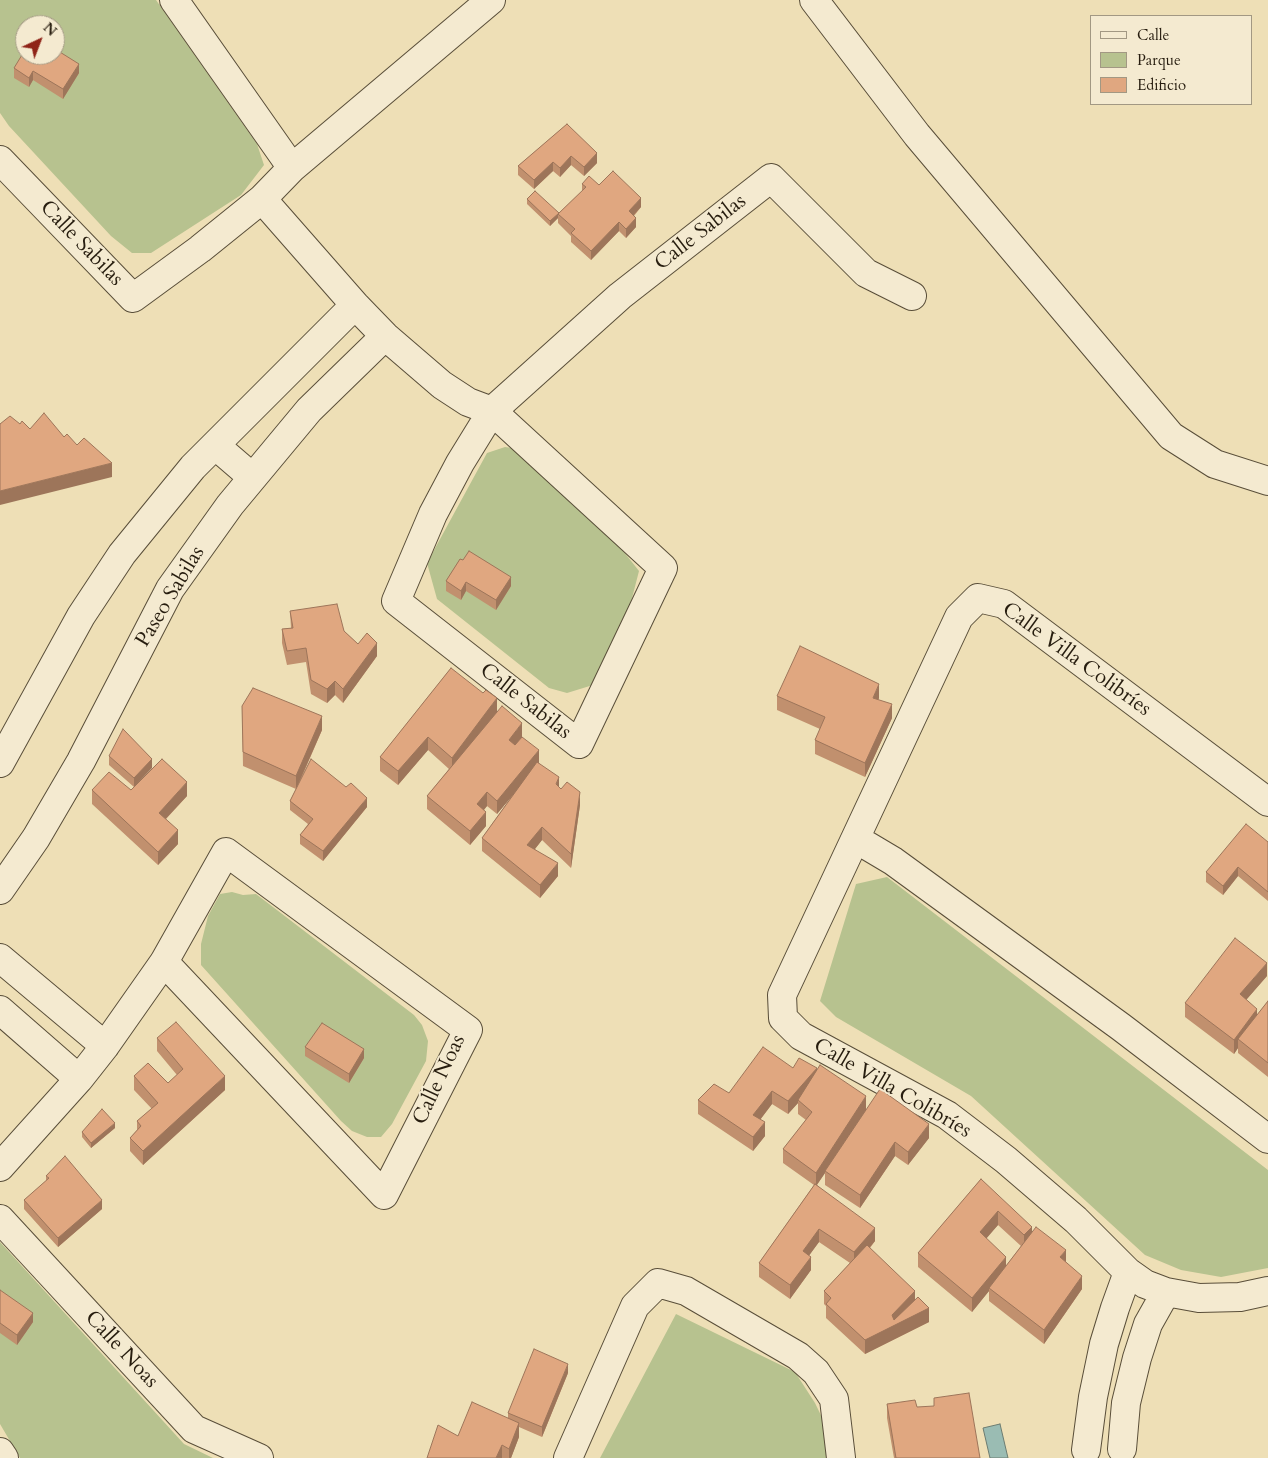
<!DOCTYPE html>
<meta charset="utf-8">
<style>
body{margin:0}
#map{position:relative;width:1268px;height:1458px;overflow:hidden;background:#eedfb6;font-family:Cardo,serif}
canvas{display:block}
.legend{position:absolute;left:1090px;top:15px;width:162px;height:90px;box-sizing:border-box;background:#f4ead0;border:1px solid #a29883;margin:0;padding:6px 9px;list-style:none;font-size:15px;color:#271d0f}
.legend li{display:flex;align-items:center;gap:10px;height:25px}
.legend b{width:25px;border:1px solid #a29883}
.north{position:absolute;left:15px;top:15px;width:50px;height:50px;box-sizing:border-box;background:#f4ead0;border:1px solid #a29883;border-radius:50%;rotate:43deg;font-size:14px;font-weight:700;line-height:20px;text-align:center;color:#271d0f}
.north::after{content:'';display:block;margin:auto;width:18px;height:22px;background:#8f2418;clip-path:polygon(50% 0,100% 100%,50% 72%,0 100%)}
</style>
<div id="map">
<canvas width="1268" height="1458"></canvas>
<ul class="legend">
<li><b style="height:6px;background:#f4ead0"></b>Calle</li>
<li><b style="height:14px;background:#b7c28f"></b>Parque</li>
<li><b style="height:14px;background:#e0a780"></b>Edificio</li>
</ul>
<div class="north">N</div>
</div>
<script>
const c = document.querySelector('canvas').getContext('2d');
c.lineJoin = 'round';
function fill(path, color) {
  c.fillStyle = color;
  c.fill(path, 'evenodd');
}
function toPath(rows) {
  const path = new Path2D();
  for (const r of rows) {
    path.moveTo(r[0], r[1]);
    for (let i = 2; i < r.length; i += 2) path.lineTo(r[i], r[i + 1]);
  }
  return path;
}
function trace(path, color, width, dash) {
  c.strokeStyle = color;
  c.lineWidth = width;
  c.lineCap = dash ? 'butt' : 'round';
  c.setLineDash(dash || []);
  c.stroke(path);
}
function drawText(font, color, halo, rows, align = 'center') {
  c.font = font + ' Cardo,serif';
  c.lineWidth = 4;
  c.setLineDash([]);
  c.textBaseline = 'middle';
  c.strokeStyle = halo;
  c.fillStyle = color;
  for (const [text, x, y, turn = 0] of rows) {
    c.save();
    c.translate(x, y);
    c.rotate((+turn || 0) * Math.PI / 180);
    c.textAlign = isNaN(turn) ? turn : align;
    if (halo) c.strokeText(text, 0, 0);
    c.fillText(text, 0, 0);
    c.restore();
  }
}
const green = toPath([
 [0,0,156,0,257,144,264,165,241,195,151,253,132,253,111,236,9,126,0,113],
 [25,25,55,25,55,55,25,55],
 [505,447,519,449,624,552,639,571,631,602,593,685,567,693,549,688,437,599,427,563,487,453],
 [887,877,1268,1170,1268,1268,1221,1277,1181,1270,1145,1255,971,1096,836,1017,820,1001,856,884],
 [232,892,243,895,256,894,414,1015,422,1025,428,1041,426,1061,392,1124,381,1137,367,1137,352,1131,341,1121,201,965,201,944,208,916,220,894],
 [0,1242,184,1444,213,1458,20,1458,0,1424],
 [676,1314,795,1372,815,1403,830,1434,830,1458,600,1458]
]);
const water = toPath([
 [1000,1424,1008,1458,990,1458,983,1428,1000,1424]
]);
const minor = toPath([
 [174,0,292,168],
 [814,0,917,135,1171,436,1215,464,1268,481],
 [0,160,133,298,200,249,262,199,292,168,491,0],
 [262,199,355,305,385,336,442,385,468,402,492,411,663,568,579,744,396,601,433,514,460,463,492,411,620,296,771,178,866,273,912,296],
 [216,446,252,477],
 [0,763,81,616,122,554,193,467,355,305],
 [1268,802,1004,604,978,598,959,617,782,995,783,1018,801,1036,947,1115,1006,1160,1076,1220,1128,1272,1145,1284,1166,1292,1199,1298,1240,1297,1268,1291],
 [856,839,893,861,1121,1027,1268,1139],
 [0,890,36,838,81,761,170,589,230,505,309,410,385,336],
 [0,958,105,1046],
 [0,1010,79,1079],
 [0,1167,79,1079,105,1046,164,962,226,852,468,1030,384,1195,164,962],
 [0,1219,194,1429,259,1458],
 [1122,1449,1126,1403,1137,1358,1148,1324,1166,1292],
 [1086,1450,1093,1397,1104,1344,1115,1308,1128,1272],
 [0,1452,4,1458],
 [568,1458,635,1306,658,1283,686,1291,798,1356,816,1372,834,1399,841,1458]
]);
const wall = toPath([
 [14,68,79,73,63,99,33,80,29,87,14,78],
 [567,124,597,163,584,176,571,165,560,177,553,171,534,189,518,175,518,166],
 [582,184,599,185,641,207,634,216,636,227,626,238,619,231,591,260,571,242,571,236,558,223,558,218,550,226,527,204,527,199,559,213,582,191],
 [460,559,511,586,496,610,466,591,461,600,446,591,446,581],
 [290,611,344,631,358,644,377,656,343,703,335,695,327,703,311,694,306,662,287,665,282,643,282,629,291,628],
 [451,668,497,711,522,737,539,763,559,787,580,805,571,868,542,840,535,849,558,876,540,898,482,851,482,838,512,796,497,814,487,806,484,810,486,826,470,845,427,809,427,796,449,769,428,750,398,785,380,771,380,757],
 [777,696,879,698,878,700,892,718,865,777,815,754,815,740,820,729,777,710],
 [242,706,322,730,298,786,367,807,323,861,300,844,300,835,308,824,290,810,290,801,296,789,243,766],
 [109,756,152,759,134,787,109,765],
 [92,790,131,790,187,796,166,819,178,844,158,865,92,804],
 [1268,842,1268,901,1238,876,1223,895,1206,882,1206,872],
 [1267,976,1246,1000,1257,1015,1268,1001,1268,1077,1238,1053,1238,1048,1234,1054,1185,1017,1185,1003],
 [157,1038,225,1090,143,1165,130,1151,130,1138,137,1130,137,1121,152,1109,134,1090,134,1076,168,1083,177,1075,157,1051],
 [305,1047,364,1058,349,1083,305,1056],
 [793,1068,817,1071,866,1110,929,1138,908,1165,895,1156,860,1208,825,1185,825,1173,817,1185,875,1241,870,1248,915,1300,929,1322,865,1354,826,1318,826,1306,824,1304,824,1291,850,1263,819,1242,809,1255,811,1270,790,1299,759,1277,759,1263,814,1185,783,1163,783,1149,806,1120,798,1114,798,1103,788,1114,772,1104,760,1120,765,1136,753,1151,698,1114,698,1100,729,1093],
 [115,1128,91,1148,82,1137,82,1132],
 [46,1176,102,1209,58,1247,24,1209,24,1200,46,1181],
 [981,1179,1032,1232,1066,1262,1082,1289,1044,1344,989,1301,989,1291,972,1312,918,1267,918,1253],
 [998,1225,1021,1246,1006,1266,986,1238],
 [0,1290,33,1322,17,1345,0,1333],
 [568,1373,542,1437,519,1427,519,1437,511,1458,427,1458,458,1436,508,1418,508,1413],
 [887,1404,917,1407,980,1458,894,1458,887,1418]
]);
const shadedWall = toPath([
 [79,64,79,73,63,99,63,89],
 [33,71,33,80,29,87,29,78],
 [597,153,597,163,584,176,584,167],
 [571,156,571,165,560,177,560,168],
 [553,162,553,171,534,189,534,180],
 [641,198,641,207,629,220,629,211],
 [558,214,558,218,550,226,550,221],
 [636,218,636,227,626,238,626,229],
 [619,222,619,231,591,260,591,251],
 [112,463,112,477,0,505,0,491],
 [511,577,511,586,496,610,496,600],
 [466,582,466,591,461,600,461,591],
 [377,643,377,656,343,703,343,689],
 [335,681,335,695,327,703,327,689],
 [879,684,879,698,873,712,873,698],
 [497,698,497,712,452,771,452,758],
 [892,704,892,718,865,777,865,763],
 [322,716,322,730,296,789,296,776],
 [522,723,522,737,509,753,509,740],
 [428,737,428,750,398,785,398,771],
 [539,750,539,764,497,814,497,801],
 [152,759,152,768,134,787,134,778],
 [559,777,559,790,556,784],
 [187,782,187,796,159,826,159,813],
 [487,792,487,806,477,818,477,804],
 [580,792,580,805,571,868,571,854],
 [367,798,367,807,323,861,323,851],
 [486,812,486,826,470,845,470,831],
 [542,827,542,840,527,859,527,845],
 [178,830,178,844,158,865,158,852],
 [558,863,558,876,540,898,540,885],
 [1238,867,1238,876,1223,895,1223,886],
 [1267,963,1267,976,1240,1007,1240,994],
 [1257,1009,1257,1023,1238,1039,1238,1048,1234,1054,1234,1040],
 [364,1049,364,1058,349,1083,349,1074],
 [817,1068,817,1081,798,1100,798,1103,788,1114,788,1101],
 [225,1076,225,1090,143,1165,143,1151],
 [772,1091,772,1104,753,1129,753,1115],
 [866,1096,866,1110,825,1171,825,1173,816,1186,816,1173],
 [765,1122,765,1136,753,1151,753,1137],
 [115,1123,115,1128,91,1148,91,1143],
 [929,1124,929,1138,908,1165,908,1152],
 [895,1142,895,1156,860,1208,860,1195],
 [102,1200,102,1209,58,1247,58,1238],
 [998,1211,998,1225,980,1246,980,1232],
 [1032,1227,1032,1240,1024,1248,1024,1235],
 [875,1228,875,1241,854,1266,854,1252],
 [819,1229,819,1242,803,1264,803,1251],
 [1066,1250,1066,1264,1060,1257],
 [811,1257,811,1270,790,1299,790,1285],
 [1006,1257,1006,1270,989,1288,989,1291,972,1312,972,1298],
 [1082,1276,1082,1289,1044,1344,1044,1330],
 [915,1291,915,1305,929,1308,929,1322,865,1354,865,1340,892,1315],
 [33,1313,33,1322,17,1345,17,1335],
 [568,1364,568,1373,542,1437,542,1427],
 [519,1423,519,1437,511,1458,509,1458,509,1449],
 [502,1445,502,1458,496,1458]
]);
const building = toPath([
 [55,49,79,64,63,89,33,71,29,78,14,68,25,50,25,55,55,55,55,49],
 [567,124,597,153,584,167,571,156,560,168,553,162,534,180,518,166,567,124],
 [613,171,641,198,629,211,636,218,626,229,619,222,591,251,571,233,575,229,558,214,586,187,582,184,589,176,599,185,613,171],
 [535,191,559,213,550,221,527,199,535,191],
 [44,413,64,437,67,434,77,445,84,438,112,463,0,491,0,424,10,416,20,424,22,421,30,429,44,413],
 [469,551,511,577,496,600,466,582,461,591,446,581,460,559,463,560,469,551],
 [337,604,344,631,358,644,367,633,377,643,343,689,335,681,327,689,311,680,306,648,287,651,282,629,293,628,290,611,337,604],
 [800,646,879,684,873,698,892,704,865,763,815,740,825,717,777,696,800,646],
 [451,668,483,693,486,690,497,698,452,758,428,737,398,771,380,757,451,668],
 [253,688,322,716,296,776,243,752,242,706,253,688],
 [502,706,522,723,509,740,515,745,522,737,539,750,497,801,487,792,477,804,486,812,470,831,427,796,502,706],
 [123,729,152,759,134,778,109,756,123,729],
 [162,759,187,782,159,813,178,830,158,852,92,790,109,772,131,790,162,759],
 [311,759,346,787,351,783,367,798,323,851,300,835,313,819,290,801,311,759],
 [537,762,559,777,556,784,561,789,567,782,580,792,571,854,542,827,527,845,558,863,540,885,482,838,537,762],
 [1246,824,1268,842,1268,892,1238,867,1223,886,1206,872,1246,824],
 [1235,938,1267,963,1240,994,1257,1009,1234,1040,1185,1003,1235,938],
 [1268,1001,1268,1063,1238,1039,1268,1001],
 [176,1022,225,1076,143,1151,130,1138,141,1126,137,1121,158,1103,134,1076,148,1063,168,1083,183,1069,157,1038,176,1022],
 [322,1023,364,1049,349,1074,305,1047,322,1023],
 [763,1047,793,1068,799,1058,817,1068,788,1101,772,1091,753,1115,765,1122,753,1137,698,1100,714,1084,729,1093,763,1047],
 [820,1065,866,1096,816,1173,783,1149,812,1112,798,1100,820,1065],
 [880,1089,929,1124,908,1152,895,1142,860,1195,825,1171,880,1089],
 [102,1109,115,1123,91,1143,82,1132,102,1109],
 [65,1156,102,1200,58,1238,24,1200,49,1178,46,1176,65,1156],
 [981,1179,1032,1227,1024,1235,998,1211,980,1232,1006,1257,972,1298,918,1253,981,1179],
 [815,1184,875,1228,854,1252,819,1229,803,1251,811,1257,790,1285,759,1263,815,1184],
 [1036,1227,1066,1250,1060,1257,1082,1276,1044,1330,989,1288,1036,1227],
 [867,1245,915,1291,892,1315,894,1320,918,1297,929,1308,865,1340,826,1304,831,1298,824,1291,867,1245],
 [0,1290,33,1313,17,1335,0,1323,0,1290],
 [534,1349,568,1364,542,1427,508,1413,534,1349],
 [969,1393,980,1458,896,1458,887,1404,915,1400,917,1407,934,1406,934,1398,969,1393],
 [472,1402,519,1423,509,1449,502,1445,496,1458,427,1458,438,1425,458,1436,472,1402]
]);
const streetNames = [
 ["Calle Sabilas",701,233,-38],
 ["Calle Sabilas",81,244,46],
 ["Paseo Sabilas",171,597,-59],
 ["Calle Villa Colibríes",1076,660,36],
 ["Calle Sabilas",525,702,38],
 ["Calle Noas",440,1080,-65],
 ["Calle Villa Colibríes",892,1089,30],
 ["Calle Noas",121,1350,47]
];
fill(green, '#b7c28f');
fill(water, '#9abcb3');
trace(water, '#6c7c71', 1);
trace(minor, '#594e39', 30);
trace(minor, '#f4ead0', 28);
fill(wall, '#c1906e');
fill(shadedWall, '#9d755a');
fill(building, '#e0a780');
trace(building, '#9d755a', 1);
drawText('21px', '#271d0f', '#f4ead0', streetNames);
</script>
